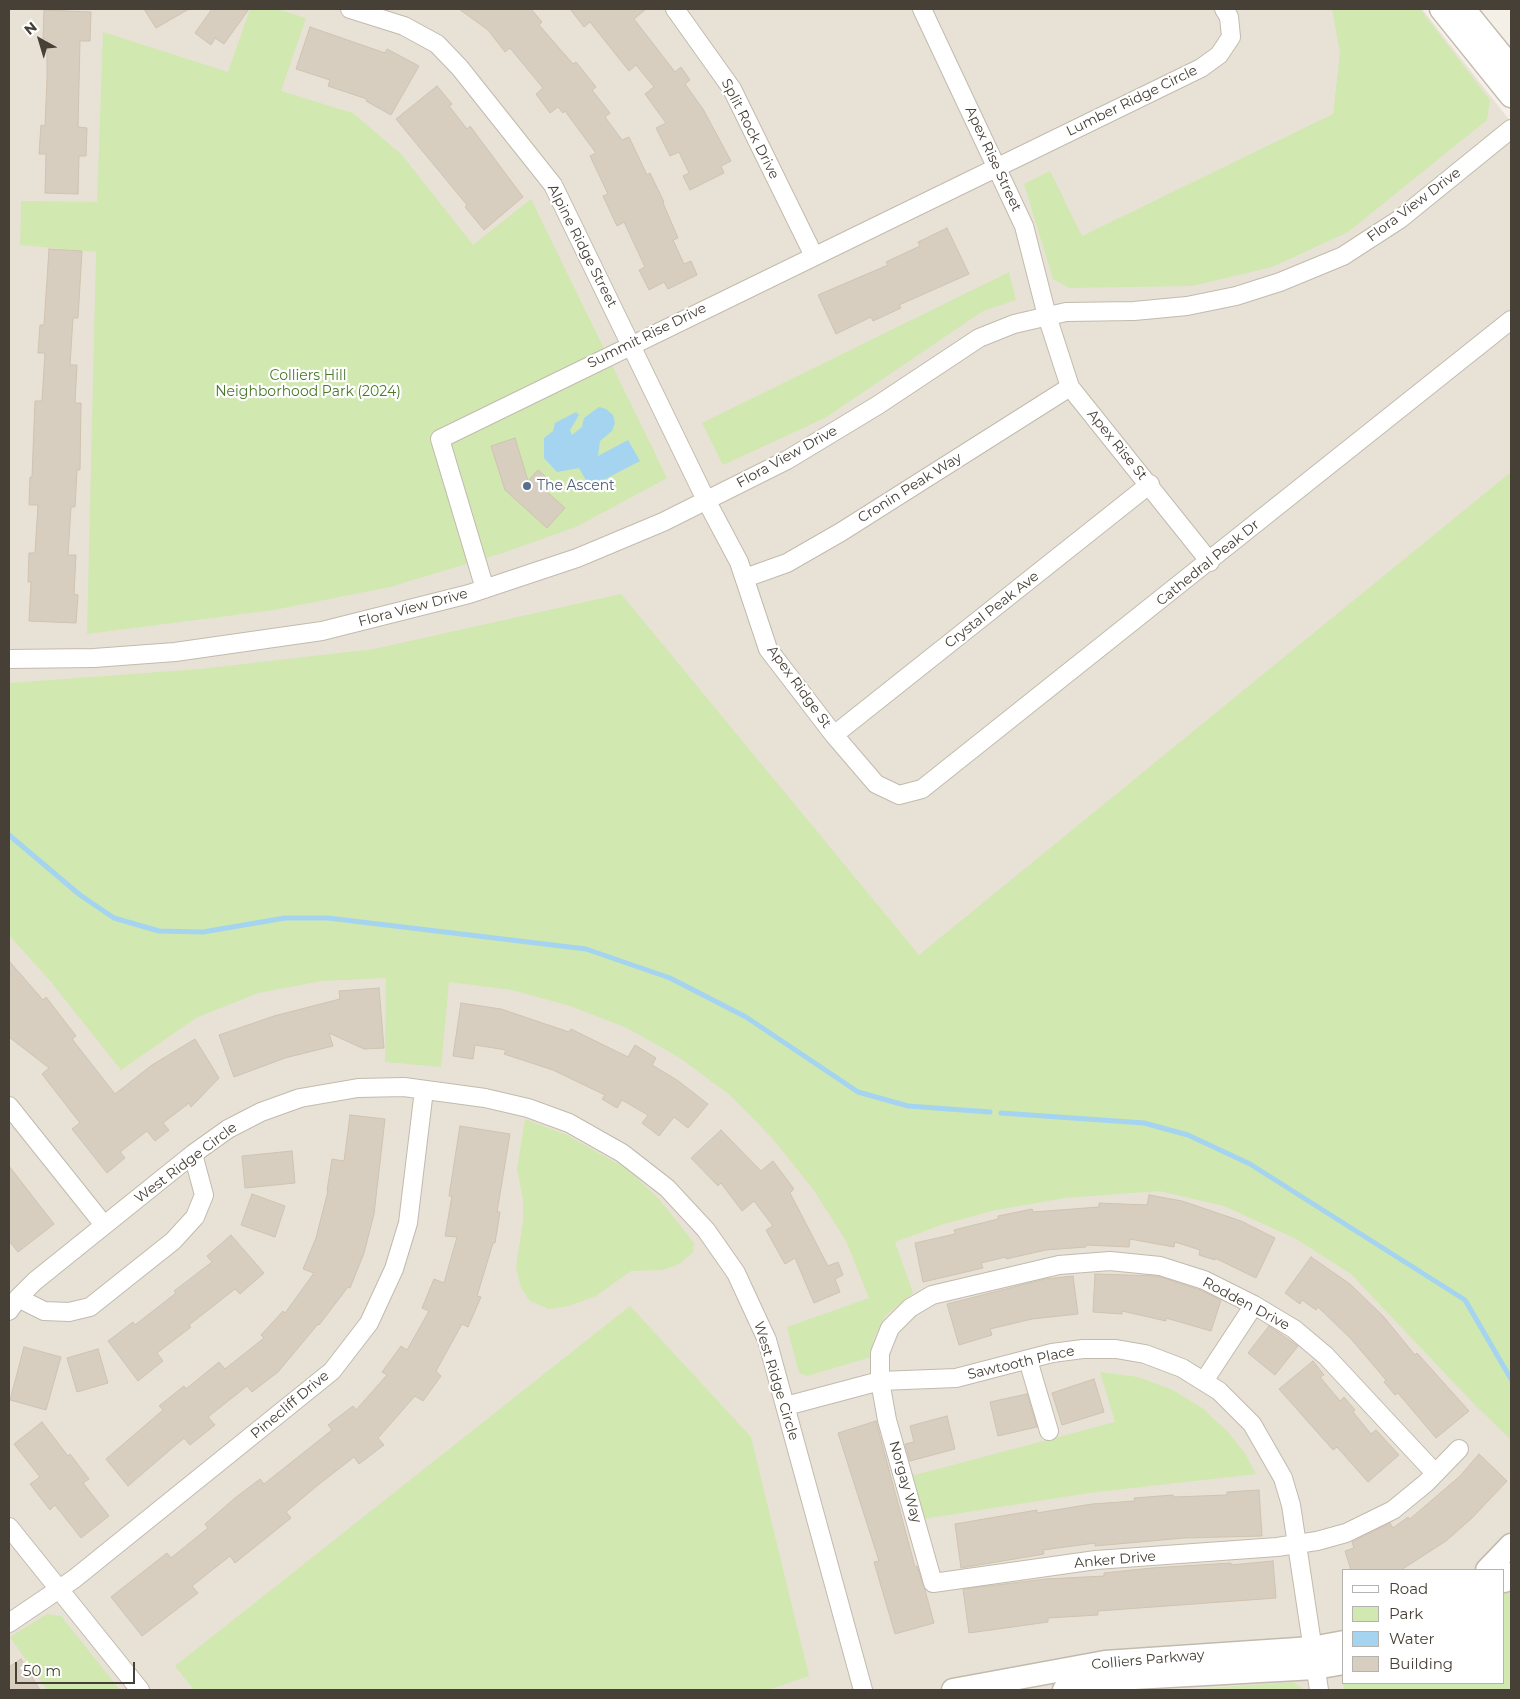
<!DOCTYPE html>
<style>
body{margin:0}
#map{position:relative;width:1520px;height:1699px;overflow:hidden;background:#f4f0e8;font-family:Montserrat,sans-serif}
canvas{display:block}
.frame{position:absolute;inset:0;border:10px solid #474037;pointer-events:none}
.legend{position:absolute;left:1342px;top:1569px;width:162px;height:115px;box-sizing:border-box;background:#fff;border:1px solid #b5b3af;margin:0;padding:6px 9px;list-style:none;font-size:15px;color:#474037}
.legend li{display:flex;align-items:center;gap:10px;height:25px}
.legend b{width:25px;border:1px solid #b5b3af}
.north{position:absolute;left:15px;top:15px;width:50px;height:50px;-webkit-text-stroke:4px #fff;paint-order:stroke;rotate:321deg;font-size:14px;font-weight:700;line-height:20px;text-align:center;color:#474037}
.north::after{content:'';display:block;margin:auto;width:18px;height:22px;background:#474037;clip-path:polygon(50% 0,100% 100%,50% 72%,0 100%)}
.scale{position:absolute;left:15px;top:1662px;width:120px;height:22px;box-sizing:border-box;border:2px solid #474037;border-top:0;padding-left:6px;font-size:15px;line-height:18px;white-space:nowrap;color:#474037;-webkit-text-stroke:4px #fff;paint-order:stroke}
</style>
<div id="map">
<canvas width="1520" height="1699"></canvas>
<div class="frame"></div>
<ul class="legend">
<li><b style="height:6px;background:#fff"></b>Road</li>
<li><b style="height:14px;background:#d1e8b1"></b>Park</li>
<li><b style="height:14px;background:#a5d4f0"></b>Water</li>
<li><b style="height:14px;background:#d8cec0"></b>Building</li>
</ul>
<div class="north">N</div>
<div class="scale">50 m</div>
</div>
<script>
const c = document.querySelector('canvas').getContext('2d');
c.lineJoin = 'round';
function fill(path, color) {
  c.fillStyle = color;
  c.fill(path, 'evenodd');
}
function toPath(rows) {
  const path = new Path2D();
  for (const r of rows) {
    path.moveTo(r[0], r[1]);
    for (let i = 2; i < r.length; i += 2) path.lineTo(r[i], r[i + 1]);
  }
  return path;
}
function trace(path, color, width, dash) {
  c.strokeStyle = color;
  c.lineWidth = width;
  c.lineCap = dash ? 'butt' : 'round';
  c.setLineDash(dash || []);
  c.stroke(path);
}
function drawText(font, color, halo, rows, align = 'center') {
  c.font = font + ' Montserrat,sans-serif';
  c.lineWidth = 4.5;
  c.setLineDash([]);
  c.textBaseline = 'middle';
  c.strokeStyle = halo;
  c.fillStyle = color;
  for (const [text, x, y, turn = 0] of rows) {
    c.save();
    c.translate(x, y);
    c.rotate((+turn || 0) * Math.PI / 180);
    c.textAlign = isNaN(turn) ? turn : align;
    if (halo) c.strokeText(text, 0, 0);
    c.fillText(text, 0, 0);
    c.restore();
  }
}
const residential = toPath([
 [9,9,1422,9,1511,122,1511,1690,9,1690],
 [1344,1570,1504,1570,1504,1683,1344,1683]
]);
const green = toPath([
 [250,9,277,9,306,18,281,91,353,113,402,155,473,245,531,199,667,478,578,526,506,552,390,587,274,610,87,634,96,252,20,245,21,201,97,202,103,32,228,72],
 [1332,9,1420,9,1490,100,1487,120,1348,232,1272,267,1192,286,1069,288,1053,279,1024,184,1050,171,1082,236,1333,114,1340,53],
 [1009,272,1016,300,983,311,825,418,723,465,702,423],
 [1511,472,1511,1440,1476,1406,1351,1274,1296,1239,1224,1206,1159,1191,1065,1198,996,1210,944,1224,895,1242,913,1293,885,1316,873,1340,871,1357,807,1376,799,1373,787,1327,869,1298,846,1241,813,1189,773,1139,731,1096,680,1058,627,1028,570,1006,512,990,449,982,441,1067,385,1062,386,978,322,981,258,993,196,1018,121,1070,51,982,9,935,9,683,200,669,374,649,621,594,919,955],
 [525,1119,567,1135,627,1169,658,1198,694,1243,693,1252,681,1263,664,1270,631,1271,596,1296,569,1306,549,1309,530,1301,521,1288,516,1267,523,1221,523,1200,517,1169],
 [630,1306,751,1437,809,1676,768,1690,194,1690,175,1666],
 [1100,1372,1138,1377,1173,1390,1202,1408,1227,1431,1244,1452,1256,1474,1089,1493,923,1519,911,1476,1115,1422],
 [1511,1584,1511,1690,1344,1690,1341,1674,1344,1673,1344,1683,1504,1683,1504,1590],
 [47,1614,61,1616,120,1690,47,1690,10,1637],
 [1293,1682,1304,1690,1185,1690]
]);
const water = toPath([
 [599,407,606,409,613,415,615,423,612,431,600,441,598,456,628,440,640,461,590,487,579,468,557,472,544,458,544,438,553,431,555,423,576,412,579,415,570,430,572,435,582,427,584,418]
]);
const stream = toPath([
 [9,835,80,895,114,918,159,931,203,932,285,918,328,918,586,949,670,978,746,1017,858,1092,908,1106,990,1112],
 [1001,1113,1144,1123,1188,1135,1250,1164,1465,1300,1511,1379]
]);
const building = toPath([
 [144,9,189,9,156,28,144,9],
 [212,9,249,9,224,44,215,38,211,45,195,33,212,9],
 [459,9,531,9,542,22,539,25,573,64,576,62,596,87,592,90,610,113,605,117,622,140,629,137,647,175,650,173,664,202,663,203,678,238,673,240,684,264,691,261,697,275,668,289,664,282,649,290,639,270,645,267,624,222,617,226,603,196,608,194,590,156,596,153,565,111,563,113,558,107,550,113,536,94,543,88,510,48,505,52,488,30,459,9],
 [570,9,646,9,634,19,675,72,681,67,690,80,685,84,703,109,731,161,721,166,724,173,690,190,683,176,689,173,679,152,670,156,656,128,666,123,645,94,654,87,636,65,629,71,590,22,584,27,570,9],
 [44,10,91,12,90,41,80,41,78,127,87,128,86,156,79,156,78,194,45,193,46,154,39,154,41,125,45,126,47,79,47,39,43,39,44,10],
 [310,27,385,53,387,49,419,66,391,115,366,101,367,99,328,86,330,80,296,69,310,27],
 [437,86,452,104,449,106,467,129,470,126,523,197,484,230,465,207,467,205,396,119,437,86],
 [947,228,969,274,899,305,901,308,873,321,871,317,836,334,818,295,888,265,886,262,920,246,918,242,947,228],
 [49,249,82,251,78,318,73,318,70,365,77,365,75,403,81,403,80,470,77,470,75,507,71,507,68,555,76,555,74,594,78,595,76,623,29,621,31,582,28,582,29,553,35,553,38,505,29,505,30,477,32,477,35,401,42,401,45,353,38,353,40,325,44,325,49,249],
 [515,438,528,481,538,470,553,483,546,491,565,508,547,528,505,490,491,446,515,438],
 [9,961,43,1000,46,997,76,1036,72,1039,115,1094,152,1065,195,1039,219,1078,191,1107,189,1103,163,1123,169,1130,155,1141,147,1131,120,1152,125,1158,107,1173,72,1129,80,1123,42,1074,49,1068,9,1037,9,961],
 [379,988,384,1048,364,1049,329,1033,333,1046,285,1058,234,1077,219,1035,274,1016,340,999,339,991,379,988],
 [461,1003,501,1009,569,1032,571,1029,628,1057,635,1045,656,1058,652,1065,677,1080,708,1104,688,1128,674,1117,659,1136,642,1123,648,1115,622,1100,617,1108,602,1099,605,1095,553,1070,504,1054,506,1050,475,1045,473,1059,453,1056,461,1003],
 [350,1115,385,1119,374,1214,364,1253,350,1288,348,1287,319,1325,318,1324,278,1372,252,1392,247,1386,208,1417,215,1425,190,1445,184,1438,128,1486,106,1459,163,1410,159,1406,184,1386,186,1389,219,1362,225,1369,264,1338,261,1335,283,1311,285,1313,314,1273,303,1269,316,1238,328,1191,327,1191,332,1159,344,1161,350,1115],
 [460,1126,510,1134,497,1212,500,1212,495,1243,493,1243,477,1296,481,1297,468,1327,462,1324,436,1371,441,1376,423,1401,415,1396,378,1438,384,1445,359,1464,354,1457,318,1485,286,1512,291,1518,235,1563,230,1556,192,1586,198,1593,142,1636,111,1597,167,1553,171,1558,208,1528,205,1524,235,1498,260,1479,264,1484,332,1430,328,1425,353,1406,356,1410,387,1375,382,1372,401,1346,407,1350,429,1311,422,1308,434,1279,444,1283,457,1237,445,1236,452,1196,449,1196,460,1126],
 [721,1130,761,1171,773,1161,794,1189,790,1193,828,1266,838,1262,843,1275,835,1279,840,1292,814,1303,795,1258,785,1264,766,1230,773,1226,754,1201,742,1211,721,1183,718,1186,691,1158,721,1130],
 [292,1151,295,1183,245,1188,242,1156,292,1151],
 [9,1166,54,1224,18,1252,9,1241,9,1166],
 [252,1194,285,1206,275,1237,241,1225,252,1194],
 [1149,1195,1182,1201,1241,1221,1275,1238,1256,1278,1215,1258,1215,1260,1199,1255,1200,1250,1175,1242,1174,1247,1130,1239,1129,1247,1086,1245,1086,1247,1046,1250,1006,1259,1006,1257,981,1263,983,1268,923,1282,915,1243,955,1234,954,1230,998,1219,998,1216,1032,1209,1033,1212,1099,1207,1099,1203,1147,1205,1149,1195],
 [231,1235,264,1273,240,1294,235,1289,189,1325,191,1327,157,1353,163,1361,138,1381,108,1341,133,1322,135,1325,176,1293,174,1291,212,1262,207,1256,231,1235],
 [1311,1257,1350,1284,1383,1316,1415,1355,1417,1353,1469,1411,1436,1438,1398,1393,1395,1395,1384,1382,1386,1380,1351,1339,1318,1307,1316,1310,1302,1300,1300,1304,1285,1293,1311,1257],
 [1095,1274,1158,1276,1200,1290,1221,1300,1211,1331,1166,1318,1166,1321,1122,1311,1122,1314,1093,1312,1095,1274],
 [1073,1276,1078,1314,1032,1319,990,1329,992,1335,959,1345,947,1304,1045,1279,1073,1276],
 [1269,1326,1298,1346,1275,1375,1248,1353,1269,1326],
 [24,1347,61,1357,46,1410,10,1400,24,1347],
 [98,1349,108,1383,77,1392,67,1358,98,1349],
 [1313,1361,1324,1375,1320,1377,1340,1401,1344,1397,1355,1410,1353,1412,1371,1434,1376,1430,1399,1455,1368,1482,1337,1447,1333,1450,1279,1389,1313,1361],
 [1094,1379,1104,1412,1062,1425,1052,1393,1094,1379],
 [1027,1394,1037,1427,998,1436,990,1402,1027,1394],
 [947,1416,955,1449,910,1461,905,1444,914,1442,910,1426,947,1416],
 [876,1421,915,1567,917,1566,925,1590,934,1623,895,1634,874,1562,879,1561,838,1433,876,1421],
 [42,1422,68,1456,70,1454,89,1479,83,1483,109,1516,81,1538,55,1505,50,1510,30,1484,40,1477,14,1444,42,1422],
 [1479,1454,1507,1481,1472,1518,1446,1541,1401,1570,1351,1570,1345,1551,1354,1548,1352,1542,1390,1523,1393,1528,1408,1517,1410,1519,1460,1476,1479,1454],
 [1259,1490,1262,1536,1184,1538,1095,1546,1095,1543,1043,1550,1044,1554,961,1568,955,1524,1037,1510,1037,1513,1092,1504,1135,1501,1134,1498,1173,1495,1174,1497,1227,1495,1227,1492,1259,1490],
 [1273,1561,1276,1598,1098,1611,1098,1615,1048,1618,1048,1622,969,1633,963,1589,1046,1579,1104,1576,1104,1573,1152,1568,1231,1563,1231,1565,1273,1561],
 [21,1659,40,1690,9,1690,9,1667,21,1659]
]);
const minor = toPath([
 [350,9,404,26,437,44,460,68,553,185,706,500,739,562,768,649,834,735,876,784,899,795,922,789,1511,320],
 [675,9,732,89,814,256],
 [922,9,1024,226,1047,316,1070,387,1210,562],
 [745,578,787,563,841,532,1070,387],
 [485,589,440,439,1201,68,1219,55,1231,37,1229,17,1224,9],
 [9,659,94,658,175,652,322,631,469,594,577,558,663,522,787,460,878,405,979,338,1014,324,1066,312,1134,311,1187,306,1236,296,1280,282,1343,256,1400,219,1511,129],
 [834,735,1150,484],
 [9,1106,104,1225],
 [18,1298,44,1311,69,1312,90,1307,173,1241,195,1217,204,1195,193,1154],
 [9,1311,18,1298,35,1281,193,1154,228,1129,261,1112,300,1098,358,1088,404,1087,485,1098,528,1108,569,1123,622,1153,667,1188,706,1230,736,1273,767,1340,863,1690],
 [1028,1360,1049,1431],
 [1204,1381,1254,1305],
 [786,1406,880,1381,956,1378,1052,1353,1083,1349,1116,1349,1145,1354,1182,1368,1219,1391,1252,1424,1283,1478,1291,1505,1319,1690],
 [1435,1473,1326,1356,1294,1329,1254,1305,1204,1280,1160,1266,1110,1261,1059,1265,932,1295,910,1308,890,1328,880,1353,880,1381,887,1420,933,1583,1096,1560,1277,1547,1317,1541,1346,1533,1393,1510,1426,1483,1459,1449],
 [9,1527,140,1690],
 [9,1623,74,1579,332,1371,369,1323,394,1269,408,1223,424,1090]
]);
const tertiary = toPath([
 [1441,9,1511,96],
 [1464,9,1511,67],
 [1487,1570,1511,1545],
 [1504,1581,1511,1574],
 [953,1690,1105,1662,1312,1648,1344,1642],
 [1064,1690,1134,1678,1315,1668,1344,1663]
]);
const markers = [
 [527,486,5,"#5c6f8a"]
];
const streetNames = [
 ["Lumber Ridge Circle",1132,101,-26],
 ["Split Rock Drive",750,129,63],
 ["Apex Rise Street",993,159,65],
 ["Flora View Drive",1414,205,-37],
 ["Alpine Ridge Street",582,246,63],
 ["Summit Rise Drive",647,336,-26],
 ["Apex Rise St",1117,445,51],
 ["Flora View Drive",787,457,-29],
 ["Cronin Peak Way",910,488,-32],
 ["Cathedral Peak Dr",1208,563,-39],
 ["Flora View Drive",413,608,-15],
 ["Crystal Peak Ave",992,610,-38],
 ["Apex Ridge St",799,687,54],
 ["West Ridge Circle",186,1163,-37],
 ["Rodden Drive",1246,1304,28],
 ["Sawtooth Place",1021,1363,-13],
 ["West Ridge Circle",776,1381,73],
 ["Pinecliff Drive",290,1405,-40],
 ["Norgay Way",905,1482,74],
 ["Anker Drive",1115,1560,-5],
 ["Colliers Parkway",1148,1660,-5]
];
const parkNames = [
 ["Colliers Hill",308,376],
 ["Neighborhood Park (2024)",308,392]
];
const serviceNames = [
 ["The Ascent",537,486]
];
fill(residential, '#e8e2d6');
fill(green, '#d1e8b1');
fill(water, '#a5d4f0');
trace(stream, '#a5d4f0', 5);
fill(building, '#d8cec0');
trace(building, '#d0c3b1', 1);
trace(minor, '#c2baad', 20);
trace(tertiary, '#c2baad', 25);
trace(minor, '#fff', 18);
trace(tertiary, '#fff', 22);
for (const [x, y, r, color] of markers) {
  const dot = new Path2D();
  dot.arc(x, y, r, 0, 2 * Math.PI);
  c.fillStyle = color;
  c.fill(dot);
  trace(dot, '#fff', 2);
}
drawText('14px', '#474037', '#fff', streetNames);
drawText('14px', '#4b792a', '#fff', parkNames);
drawText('14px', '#4e5e75', '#fff', serviceNames, 'left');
</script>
